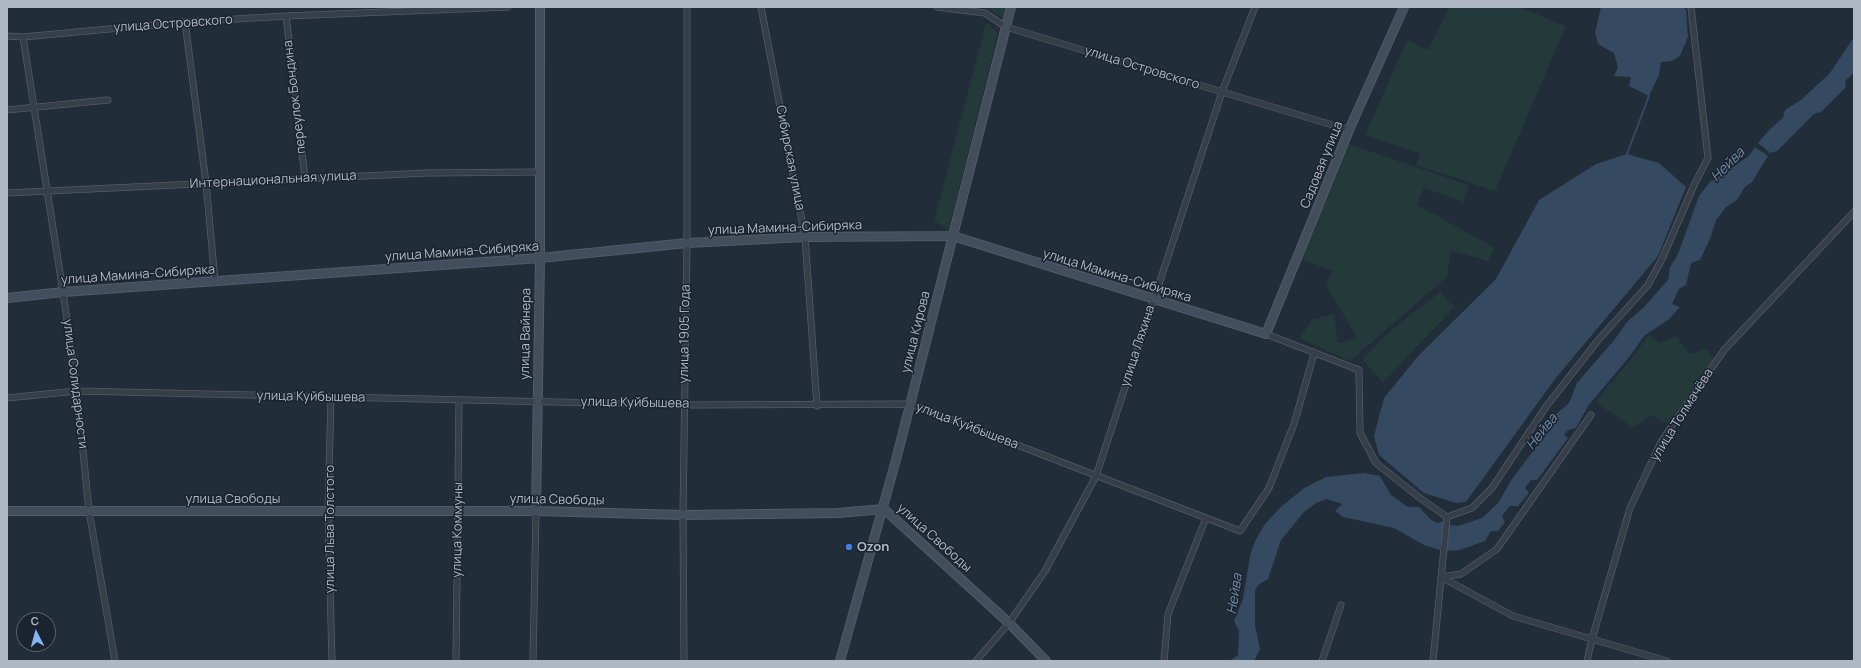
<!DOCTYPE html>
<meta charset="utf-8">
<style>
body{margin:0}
#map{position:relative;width:1861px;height:668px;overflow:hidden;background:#212d39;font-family:Manrope,sans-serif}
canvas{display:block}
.frame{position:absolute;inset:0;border:8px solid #afb9c6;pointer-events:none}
.north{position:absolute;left:16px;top:612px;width:40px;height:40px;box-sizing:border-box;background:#1a232e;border:1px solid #565f6b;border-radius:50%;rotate:354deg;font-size:11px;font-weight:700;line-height:16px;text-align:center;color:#afb9c6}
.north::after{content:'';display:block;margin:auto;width:14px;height:18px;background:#82b6f8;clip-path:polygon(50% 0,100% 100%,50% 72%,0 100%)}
</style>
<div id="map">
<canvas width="1861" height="668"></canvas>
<div class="frame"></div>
<div class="north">С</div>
</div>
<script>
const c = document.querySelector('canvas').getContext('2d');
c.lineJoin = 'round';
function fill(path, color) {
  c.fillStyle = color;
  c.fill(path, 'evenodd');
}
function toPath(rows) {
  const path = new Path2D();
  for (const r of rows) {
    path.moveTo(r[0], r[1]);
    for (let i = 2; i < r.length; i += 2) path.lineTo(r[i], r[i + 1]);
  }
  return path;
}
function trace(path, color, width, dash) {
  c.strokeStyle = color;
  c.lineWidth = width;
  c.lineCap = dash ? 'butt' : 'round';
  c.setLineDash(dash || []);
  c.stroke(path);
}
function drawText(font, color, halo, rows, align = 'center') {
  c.font = font + ' Manrope,sans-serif';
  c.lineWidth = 3;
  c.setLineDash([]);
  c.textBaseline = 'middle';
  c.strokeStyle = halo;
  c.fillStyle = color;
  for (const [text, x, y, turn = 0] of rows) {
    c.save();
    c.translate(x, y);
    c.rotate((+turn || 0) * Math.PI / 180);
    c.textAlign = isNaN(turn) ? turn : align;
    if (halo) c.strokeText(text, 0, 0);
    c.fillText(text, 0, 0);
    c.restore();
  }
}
const green = toPath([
 [991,7,1006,7,1003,18,990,10],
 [1449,7,1519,7,1566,26,1495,191,1416,165,1420,153,1365,135,1407,40,1428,50],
 [986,23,998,33,949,229,934,221],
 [1348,144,1469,185,1464,202,1424,188,1417,205,1494,247,1488,261,1451,251,1447,277,1350,361,1300,338,1312,319,1334,314,1338,343,1357,338,1326,285,1333,271,1301,259],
 [1440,292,1454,307,1383,383,1362,359,1396,326],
 [1649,335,1659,343,1676,336,1690,354,1706,349,1715,359,1668,424,1651,415,1634,428,1595,402,1631,359]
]);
const water = toPath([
 [1601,7,1684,7,1686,10,1688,37,1680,56,1672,61,1661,62,1659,75,1649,96,1629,86,1631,77,1614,76,1618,67,1614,53,1598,44,1595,33],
 [1854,37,1854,72,1845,81,1846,87,1821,112,1814,114,1777,151,1770,153,1758,143,1770,129,1783,118,1785,110,1801,100,1830,73],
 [1755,147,1768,156,1752,182,1745,187,1737,200,1726,207,1716,220,1710,239,1700,260,1691,263,1686,285,1679,289,1672,304,1680,307,1668,320,1644,336,1630,356,1588,406,1576,428,1568,430,1564,435,1568,438,1537,480,1531,480,1525,488,1529,493,1518,506,1510,506,1502,516,1505,522,1498,531,1491,531,1485,541,1460,550,1446,551,1449,525,1458,526,1482,518,1498,503,1512,479,1554,423,1554,416,1569,403,1577,383,1615,339,1627,322,1644,307,1668,280,1670,267,1678,254,1699,196,1710,182,1749,156],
 [1627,154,1659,163,1686,187,1658,256,1555,379,1466,502,1456,503,1424,493,1379,455,1374,436,1384,398,1419,355,1496,279,1539,200,1596,164],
 [1364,473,1380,476,1391,495,1408,507,1419,507,1430,519,1437,523,1444,521,1440,550,1424,545,1394,528,1343,517,1335,511,1342,504,1327,499,1316,503,1304,512,1281,540,1268,579,1258,585,1255,591,1255,625,1260,649,1254,661,1230,661,1238,655,1239,631,1234,621,1243,599,1250,556,1255,541,1265,524,1281,507,1304,488,1326,477]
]);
const stream = toPath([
 [1627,154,1649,96]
]);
const street = toPath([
 [761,7,805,237,817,406],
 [937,7,985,13,1006,27,1349,130],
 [286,16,305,178],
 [185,22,206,183,215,281],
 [7,36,23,37,185,22,286,16,508,7],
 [23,37,63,292,77,391,89,511,115,661],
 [7,110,108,100],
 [7,193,427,173,539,172],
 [1266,334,1359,370,1360,433,1376,463,1420,498,1447,517],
 [331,397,328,511,332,661],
 [7,398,77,391,684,405,911,404,1240,531,1269,488,1294,424,1314,354],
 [1447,517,1472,508,1492,488,1545,408,1599,339,1648,285,1662,259,1695,183,1708,158,1691,7],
 [1441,577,1513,616,1667,661],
 [1441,577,1461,574,1497,549,1591,415],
 [456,661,459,400],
 [533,661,536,511],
 [684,661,683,515,687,243,687,7],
 [976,661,1009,623,1045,571,1096,476,1222,92,1255,7],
 [1164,661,1168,614,1206,518],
 [1322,661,1341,605],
 [1433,661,1447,517],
 [1587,661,1592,639,1630,508,1661,442,1724,350,1854,212]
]);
const secondary = toPath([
 [7,298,63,292,540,258,687,243,805,237,953,236,1266,334,1349,130,1404,7],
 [7,511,536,511,683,515,838,513,884,509,1009,623,1046,661],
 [536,511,540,258,540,7],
 [840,661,896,460,1011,7]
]);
const markers = [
 [849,547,4,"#3f7fe0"]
];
const streetNames = [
 ["улица Островского",173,24,-4],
 ["улица Островского",1142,68,17],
 ["переулок Бондина",295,97,-97],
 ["Сибирская улица",790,158,79],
 ["Садовая улица",1322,165,-68],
 ["Интернациональная улица",273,180,-3],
 ["улица Мамина-Сибиряка",785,228,-2],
 ["улица Мамина-Сибиряка",462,252,-4],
 ["улица Мамина-Сибиряка",138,275,-4],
 ["улица Мамина-Сибиряка",1117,276,17],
 ["улица Кирова",916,332,-76],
 ["улица Вайнера",526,334,-89],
 ["улица 1905 Года",685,334,-89],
 ["улица Ляхина",1138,346,-72],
 ["улица Солидарности",75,384,83],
 ["улица Куйбышева",311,397,1],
 ["улица Куйбышева",635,403,1],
 ["улица Толмачёва",1682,415,-58],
 ["улица Куйбышева",967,426,21],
 ["улица Свободы",233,499],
 ["улица Свободы",557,500,1],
 ["улица Льва Толстого",330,529,-90],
 ["улица Коммуны",458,530,-89],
 ["улица Свободы",934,538,42]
];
const poiNames = [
 ["Ozon",857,547]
];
const waterNames = [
 ["Нейва",1728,165,-45],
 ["Нейва",1542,432,-51],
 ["Нейва",1235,594,-81]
];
fill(green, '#23393a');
fill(water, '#354960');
trace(stream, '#354960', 2);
trace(street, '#525c67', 7);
trace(secondary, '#525c67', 10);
trace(street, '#353e49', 5.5);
trace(secondary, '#434e5c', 8);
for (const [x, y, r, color] of markers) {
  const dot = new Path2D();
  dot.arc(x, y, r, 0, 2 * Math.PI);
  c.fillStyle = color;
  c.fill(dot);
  trace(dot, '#1a232e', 1.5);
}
drawText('13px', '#afb9c6', '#1a232e', streetNames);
drawText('bold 13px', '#afb9c6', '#1a232e', poiNames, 'left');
drawText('italic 14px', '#708baa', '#1a232e', waterNames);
</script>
